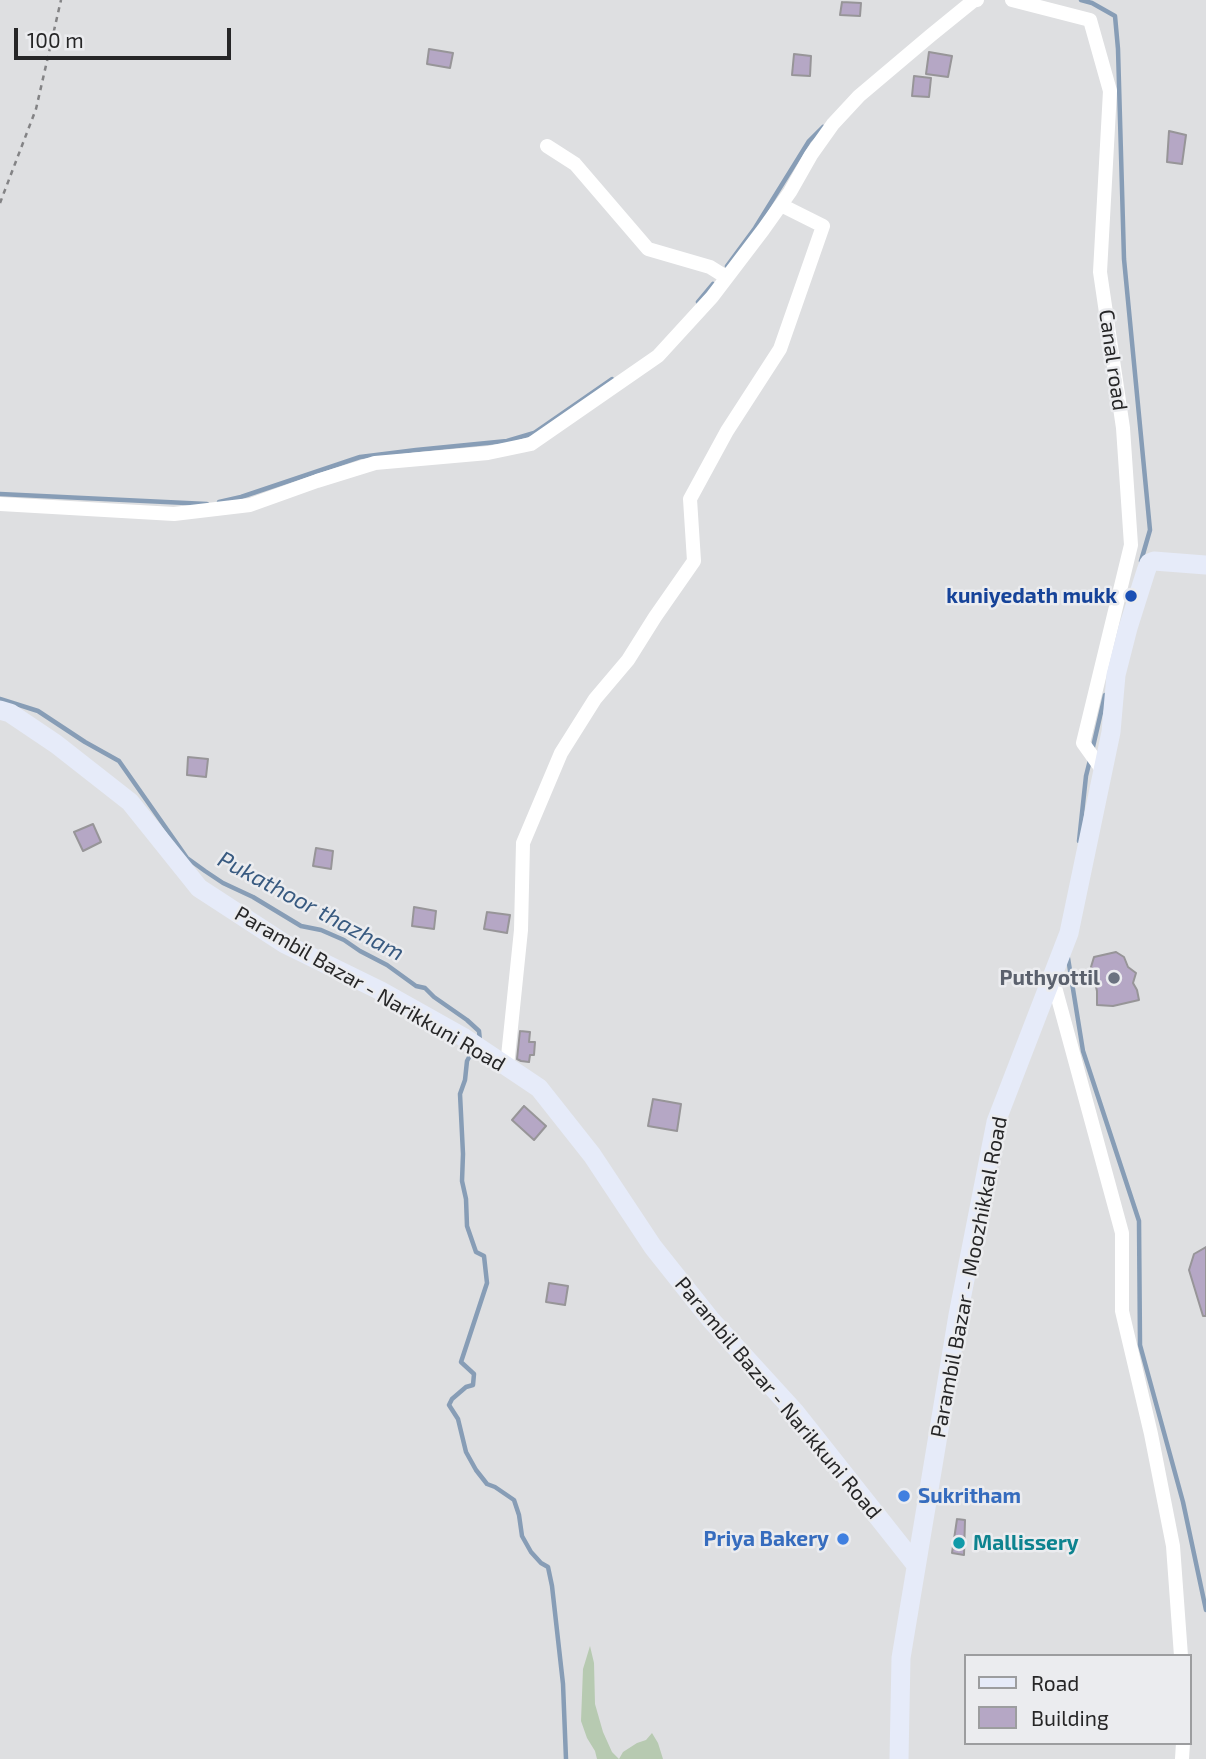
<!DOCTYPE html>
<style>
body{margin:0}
#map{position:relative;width:1206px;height:1759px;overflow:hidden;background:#dedfe1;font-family:"Exo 2",sans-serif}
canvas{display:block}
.legend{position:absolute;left:964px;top:1654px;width:228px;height:91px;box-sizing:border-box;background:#ebecef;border:2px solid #9c9d9f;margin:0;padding:9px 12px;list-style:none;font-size:21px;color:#262627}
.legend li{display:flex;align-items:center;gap:14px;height:35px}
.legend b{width:35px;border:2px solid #9c9d9f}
.scale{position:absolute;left:14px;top:28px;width:217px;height:32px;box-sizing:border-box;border:4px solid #262627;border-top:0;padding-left:9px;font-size:21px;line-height:24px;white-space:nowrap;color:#262627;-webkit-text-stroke:5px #ebecef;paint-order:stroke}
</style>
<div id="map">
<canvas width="1206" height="1759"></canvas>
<ul class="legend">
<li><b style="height:9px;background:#e6ebf9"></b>Road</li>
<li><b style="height:19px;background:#b5a7c5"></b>Building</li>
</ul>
<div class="scale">100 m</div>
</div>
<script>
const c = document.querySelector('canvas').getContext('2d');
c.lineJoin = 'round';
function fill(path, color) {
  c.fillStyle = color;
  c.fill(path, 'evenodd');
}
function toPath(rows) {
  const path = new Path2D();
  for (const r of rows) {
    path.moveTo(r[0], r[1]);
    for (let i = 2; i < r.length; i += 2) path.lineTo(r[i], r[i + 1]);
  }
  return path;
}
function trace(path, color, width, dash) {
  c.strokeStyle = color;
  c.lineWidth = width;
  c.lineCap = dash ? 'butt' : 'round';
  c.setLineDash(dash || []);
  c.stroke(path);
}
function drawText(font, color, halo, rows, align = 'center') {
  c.font = font + ' "Exo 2",sans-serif';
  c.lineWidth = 5;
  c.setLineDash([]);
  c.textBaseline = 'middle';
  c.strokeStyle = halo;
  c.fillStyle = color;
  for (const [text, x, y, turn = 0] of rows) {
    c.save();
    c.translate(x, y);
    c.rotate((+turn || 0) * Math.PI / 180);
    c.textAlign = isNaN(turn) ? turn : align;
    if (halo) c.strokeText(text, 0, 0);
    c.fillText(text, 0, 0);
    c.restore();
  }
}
const green = toPath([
 [590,1646,594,1663,595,1704,603,1732,612,1752,619,1759,623,1752,637,1743,646,1740,652,1733,658,1743,663,1759,597,1759,595,1751,587,1738,581,1721,583,1669]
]);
const stream = toPath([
 [1081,0,1092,3,1115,16,1118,49,1124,259,1150,530,1141,561],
 [727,266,755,228,809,141,823,127],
 [698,302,713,284],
 [0,494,207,504],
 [219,502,241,497,360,457,416,450,507,441,534,433,612,379],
 [0,699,38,711,85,742,119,761,187,858,205,871,223,883,253,897,301,926,321,930,344,940,360,951,387,965,416,986,425,988,434,997,467,1020,479,1031,480,1041],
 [1092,751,1105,695],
 [1079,841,1086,776,1090,760],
 [1068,958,1083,1051,1139,1221,1140,1345,1183,1502,1206,1610],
 [473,1050,467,1061,465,1080,460,1094,463,1154,462,1181,466,1199,467,1226,476,1252,484,1256,487,1283,461,1362,474,1374,473,1385,466,1387,452,1399,449,1405,458,1419,466,1452,476,1470,487,1484,495,1487,514,1500,519,1515,522,1536,531,1552,541,1563,548,1567,552,1586,563,1684,566,1759]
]);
const building = toPath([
 [842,2,861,3,860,16,840,15,842,2],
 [429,49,453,53,450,68,427,64,429,49],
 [929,52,952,56,948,77,926,74,929,52],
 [794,54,811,56,810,76,792,75,794,54],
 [914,76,931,78,929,97,912,96,914,76],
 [1169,131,1186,135,1182,164,1167,162,1169,131],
 [188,757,208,759,206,777,187,775,188,757],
 [93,824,101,842,83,851,74,832,93,824],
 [316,848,333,851,331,869,313,866,316,848],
 [414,907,436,911,434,929,412,926,414,907],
 [487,912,510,915,507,933,484,929,487,912],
 [1116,952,1124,957,1128,967,1136,973,1133,983,1137,990,1139,1000,1113,1006,1097,1005,1097,991,1091,967,1094,957,1116,952],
 [520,1031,530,1032,529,1042,535,1042,534,1055,530,1055,529,1062,521,1061,517,1059,520,1031],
 [653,1099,681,1104,677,1131,648,1126,653,1099],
 [524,1106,546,1126,534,1140,512,1120,524,1106],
 [1206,1247,1206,1316,1203,1316,1189,1270,1194,1254,1206,1247],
 [549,1283,568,1286,565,1305,546,1302,549,1283],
 [957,1519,965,1520,964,1555,952,1553,957,1519]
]);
const path = toPath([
 [0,203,36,109,61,0]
]);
const street = toPath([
 [1012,0,1090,20,1110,91,1100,272,1123,428,1131,545,1083,743,1103,771],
 [547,146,575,164,648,249,710,267,726,277],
 [0,504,174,514,250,505,317,481,375,463,488,453,531,444,658,356,712,297,763,230,790,192,811,155,833,124,859,96,930,36,973,1,977,0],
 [1052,976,1122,1233,1122,1311,1151,1434,1173,1546,1181,1656],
 [507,1066,521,930,523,843,561,753,595,699,628,660,655,617,694,561,690,499,727,431,780,349,823,226,781,205],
 [1182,1759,1183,1743]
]);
const secondary = toPath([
 [0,710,10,713,56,744,130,802,199,888,285,944,381,991,463,1037,539,1088,592,1155,653,1247,711,1320,795,1412,916,1565],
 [899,1759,901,1658,958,1315,996,1122,1069,933,1111,732,1116,675,1128,628,1146,571,1149,563,1154,561,1206,565]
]);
const markers = [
 [1131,596,7,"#1a4fb4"],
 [1114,978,7,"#6b7280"],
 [904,1496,7,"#3f7fe0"],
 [843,1539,7,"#3f7fe0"],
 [959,1543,7,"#0f9aa8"]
];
const streetNames = [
 ["Canal road",1113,360,82],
 ["Parambil Bazar - Narikkuni Road",370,989,30],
 ["Parambil Bazar - Moozhikkal Road",969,1277,-79],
 ["Parambil Bazar - Narikkuni Road",778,1398,50]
];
const transitNames = [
 ["kuniyedath mukk",1117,596]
];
const worshipNames = [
 ["Puthyottil",1100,978]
];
const shopNames = [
 ["Sukritham",918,1496],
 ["Priya Bakery",829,1539,"right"]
];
const cultureNames = [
 ["Mallissery",973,1543]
];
const waterNames = [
 ["Pukathoor thazham",311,906,28]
];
fill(green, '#b7cab1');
trace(stream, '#879db6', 4.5);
fill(building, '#b5a7c5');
trace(building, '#979598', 2);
trace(path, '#838385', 2.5, [5, 5]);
trace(street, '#fff', 14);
trace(secondary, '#e6ebf9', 19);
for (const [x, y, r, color] of markers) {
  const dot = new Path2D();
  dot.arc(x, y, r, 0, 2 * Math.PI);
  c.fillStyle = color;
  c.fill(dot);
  trace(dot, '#ebecef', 2.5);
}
drawText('21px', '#262627', '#ebecef', streetNames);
drawText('bold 21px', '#164399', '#ebecef', transitNames, 'right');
drawText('bold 21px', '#5b616d', '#ebecef', worshipNames, 'right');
drawText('bold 21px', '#366cbe', '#ebecef', shopNames, 'left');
drawText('bold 21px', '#0d838f', '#ebecef', cultureNames, 'left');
drawText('italic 23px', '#385a80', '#ebecef', waterNames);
</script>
